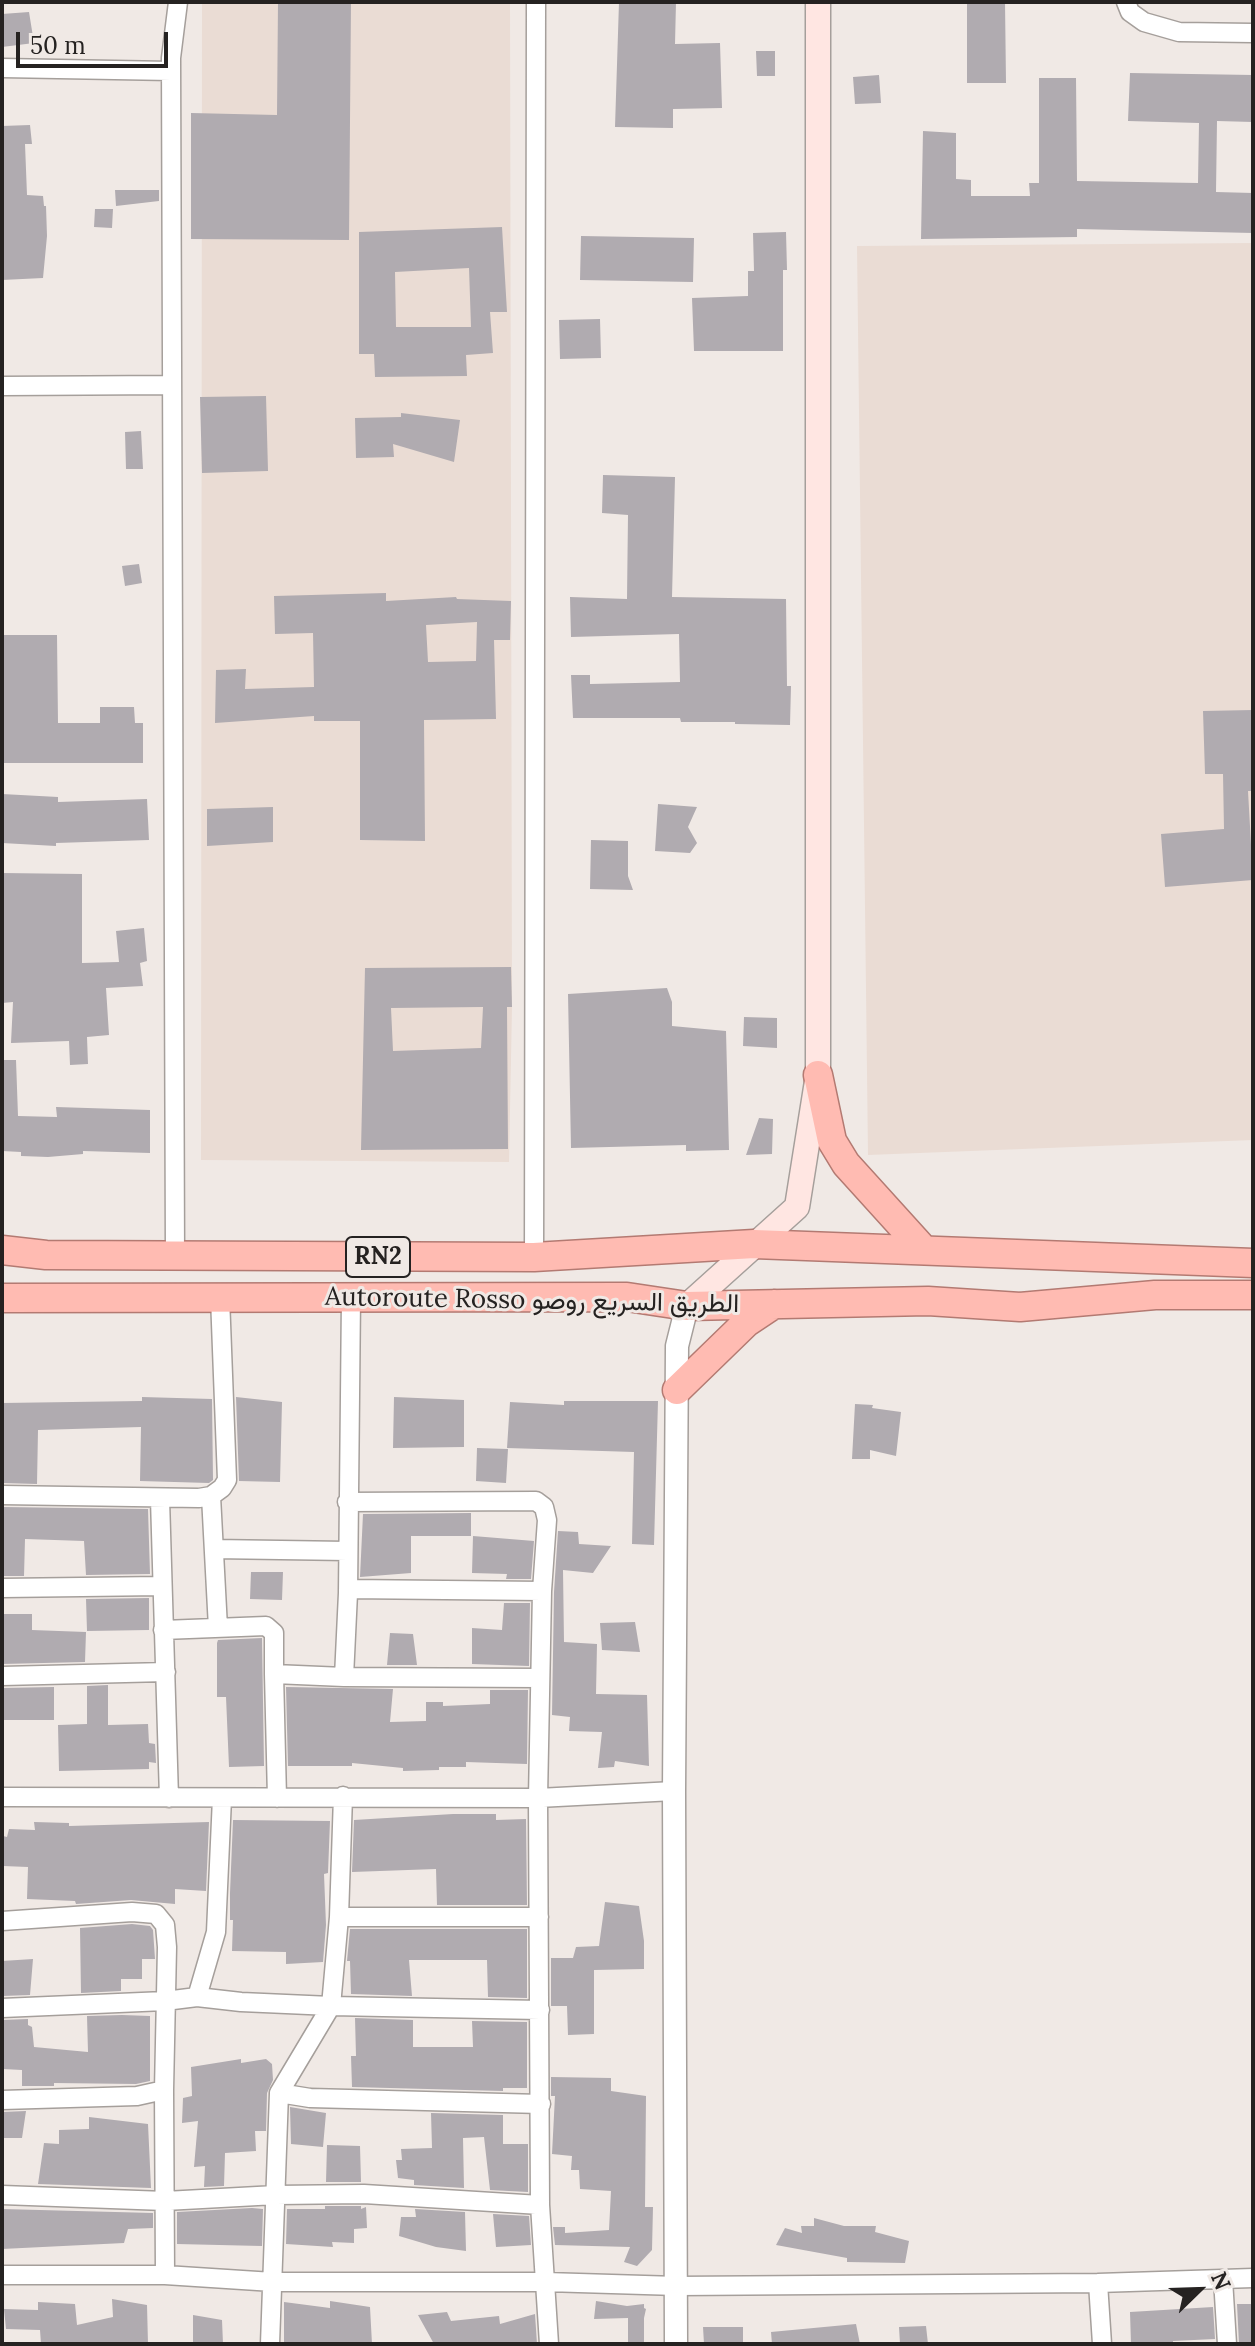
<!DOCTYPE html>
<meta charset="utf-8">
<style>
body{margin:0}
#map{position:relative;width:1255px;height:2346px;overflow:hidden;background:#f0e9e5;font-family:Lora,serif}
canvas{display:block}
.frame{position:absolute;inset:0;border:4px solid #252221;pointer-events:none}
.north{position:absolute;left:1159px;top:2250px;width:80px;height:80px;-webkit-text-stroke:6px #f0e9e5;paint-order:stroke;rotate:67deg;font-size:22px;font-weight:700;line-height:32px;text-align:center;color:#252221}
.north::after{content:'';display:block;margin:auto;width:28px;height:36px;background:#252221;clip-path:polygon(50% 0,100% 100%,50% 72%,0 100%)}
.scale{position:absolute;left:16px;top:32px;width:152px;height:36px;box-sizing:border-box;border:4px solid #252221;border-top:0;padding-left:10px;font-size:24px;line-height:28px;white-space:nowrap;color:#252221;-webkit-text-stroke:6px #f0e9e5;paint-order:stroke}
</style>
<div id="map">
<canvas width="1255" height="2346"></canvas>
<div class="frame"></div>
<div class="north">N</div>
<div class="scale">50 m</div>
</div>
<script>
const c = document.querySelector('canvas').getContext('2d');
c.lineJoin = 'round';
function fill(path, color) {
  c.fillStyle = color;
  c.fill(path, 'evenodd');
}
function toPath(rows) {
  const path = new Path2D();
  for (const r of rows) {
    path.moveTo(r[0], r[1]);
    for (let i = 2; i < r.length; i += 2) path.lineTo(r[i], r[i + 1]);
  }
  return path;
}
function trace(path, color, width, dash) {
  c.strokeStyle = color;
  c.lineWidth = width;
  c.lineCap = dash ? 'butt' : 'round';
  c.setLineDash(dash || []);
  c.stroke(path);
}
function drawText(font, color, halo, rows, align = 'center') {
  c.font = font + ' Lora,Vazirmatn,serif';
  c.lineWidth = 6;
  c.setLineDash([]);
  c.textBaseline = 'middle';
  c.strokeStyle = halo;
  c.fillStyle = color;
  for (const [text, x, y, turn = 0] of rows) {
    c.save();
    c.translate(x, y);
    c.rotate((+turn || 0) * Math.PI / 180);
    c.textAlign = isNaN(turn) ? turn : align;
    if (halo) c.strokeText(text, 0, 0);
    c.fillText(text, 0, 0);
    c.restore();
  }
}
const built = toPath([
 [202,2,510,2,512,1007,509,1162,201,1160],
 [1253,243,1253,1140,868,1155,857,246]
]);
const building = toPath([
 [278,2,351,2,349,240,191,239,191,113,277,115],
 [619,2,676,2,675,44,720,43,722,108,673,109,673,128,615,127],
 [967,2,1005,2,1006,83,967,83],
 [29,12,34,43,2,47,2,14],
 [756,51,775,51,775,76,757,76],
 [1130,73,1253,75,1253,122,1217,121,1216,192,1253,193,1253,233,1077,229,1077,237,921,239,923,131,956,133,956,179,971,180,971,196,1030,196,1029,183,1039,183,1039,78,1076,78,1077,181,1198,183,1199,123,1128,121],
 [879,75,881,103,855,104,853,77],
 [30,125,32,144,25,144,27,195,43,196,44,206,46,206,47,236,43,278,2,280,2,126],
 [115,190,159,190,159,201,116,206],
 [95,209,113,209,112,228,94,227],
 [502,227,507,312,490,312,493,353,466,355,467,376,375,377,374,354,359,354,359,232],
 [469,268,471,327,396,327,395,272],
 [786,232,787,270,783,270,783,351,694,351,692,298,748,296,748,271,754,271,753,233],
 [581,236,694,238,693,282,580,280],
 [600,319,601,358,560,359,559,320],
 [266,396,268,471,202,473,200,397],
 [401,413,460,420,454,462,393,444,394,457,356,458,355,418,401,417],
 [141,431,143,469,126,469,125,432],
 [603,475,675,477,672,597,786,599,787,686,791,686,790,725,735,724,735,722,681,722,680,718,573,718,571,675,590,675,590,684,680,682,679,634,571,637,570,597,627,599,628,515,602,513],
 [139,564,142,583,125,586,122,566],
 [386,593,386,601,456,597,457,599,511,601,510,640,494,640,496,719,424,720,425,841,360,840,360,721,314,721,314,716,215,723,216,670,246,669,245,689,314,687,313,633,275,634,274,596],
 [477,622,476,661,428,662,426,625],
 [2,635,57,635,58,723,100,723,100,707,134,707,135,723,143,723,143,763,2,763],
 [1253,710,1253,791,1248,791,1253,880,1165,887,1161,834,1224,829,1223,774,1205,774,1203,711],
 [2,794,58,797,58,802,147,799,149,840,56,843,56,846,2,843],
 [658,804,697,807,688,827,697,843,690,853,655,851],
 [273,807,273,842,207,846,207,809],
 [591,840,628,841,628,876,633,890,590,889],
 [2,873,82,874,82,963,119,962,116,931,144,928,147,961,140,963,143,986,106,988,109,1035,87,1037,88,1064,70,1065,69,1041,11,1043,13,1002,2,1003],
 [511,967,512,1007,507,1007,508,1149,361,1150,365,968],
 [483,1007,481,1048,393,1051,391,1008],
 [667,988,672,1002,672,1026,726,1031,729,1150,686,1151,686,1145,571,1148,568,994],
 [744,1017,777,1018,777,1048,743,1046],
 [2,1060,16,1060,18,1116,57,1117,56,1107,150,1110,150,1153,83,1151,83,1154,48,1157,21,1156,21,1152,2,1151],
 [759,1118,773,1119,772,1154,746,1155],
 [142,1397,212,1399,213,1480,209,1483,140,1481,141,1427,38,1430,37,1484,2,1483,2,1403,142,1401],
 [236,1397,282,1402,280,1482,239,1481],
 [394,1397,464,1400,464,1447,393,1448],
 [564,1401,658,1401,654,1545,632,1544,634,1452,507,1448,510,1402,564,1405],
 [855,1404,873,1405,872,1408,901,1412,896,1456,870,1450,870,1459,852,1459],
 [477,1448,508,1449,506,1483,476,1481],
 [2,1507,148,1509,150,1574,86,1575,84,1541,25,1539,24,1576,2,1576],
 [471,1513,471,1536,411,1536,411,1573,360,1577,363,1514],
 [558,1531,578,1532,579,1544,611,1546,593,1573,563,1570,564,1642,597,1644,596,1694,647,1695,649,1766,615,1761,614,1767,598,1768,602,1732,569,1731,570,1717,552,1715,554,1592],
 [473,1536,534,1541,531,1579,506,1579,507,1574,472,1573],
 [251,1572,283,1572,282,1600,250,1599],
 [149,1598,149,1630,87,1631,86,1599],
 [504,1603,530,1603,529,1666,472,1664,472,1628,502,1630],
 [2,1614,32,1614,32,1630,86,1632,85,1662,2,1664],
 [635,1622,640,1652,602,1650,600,1623],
 [390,1633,413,1634,417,1665,387,1665],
 [262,1638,264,1766,229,1767,226,1697,217,1697,217,1643,218,1640],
 [108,1685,108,1725,148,1724,149,1743,155,1744,156,1763,149,1762,149,1769,59,1771,58,1725,87,1724,87,1686],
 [54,1687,54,1720,2,1720,2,1688],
 [286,1687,393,1689,390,1722,426,1721,426,1702,443,1702,443,1706,490,1704,490,1690,528,1690,527,1764,466,1762,466,1767,439,1767,439,1770,403,1771,403,1768,352,1763,352,1766,288,1766],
 [453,1814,496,1814,496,1820,526,1819,527,1905,437,1905,436,1869,352,1872,354,1820],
 [233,1820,330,1821,328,1873,324,1874,326,1925,323,1962,286,1964,286,1952,232,1951,233,1920,230,1920,230,1893],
 [34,1822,69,1823,69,1826,209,1822,206,1891,175,1889,175,1904,131,1900,76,1904,75,1901,27,1899,28,1867,3,1866,3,1836,7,1837,9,1829,35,1830],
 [605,1902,639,1906,644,1941,644,1969,594,1970,594,2034,568,2035,567,2006,551,2006,551,1958,573,1958,576,1947,599,1946],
 [132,1924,150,1926,153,1930,155,1959,142,1959,142,1979,121,1979,121,1991,81,1993,80,1928],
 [350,1929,527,1929,527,1998,488,1997,487,1960,409,1960,412,1996,351,1994,350,1961,347,1961],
 [33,1959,30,1995,2,1996,2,1961],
 [122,2015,150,2016,150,2081,136,2084,54,2083,54,2086,22,2086,22,2070,3,2069,2,2020,28,2019,28,2025,32,2027,34,2047,88,2052,87,2016],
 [355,2018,413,2020,413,2047,473,2047,472,2021,527,2022,527,2088,503,2088,503,2091,352,2087,351,2056,356,2056],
 [241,2059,241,2063,266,2059,272,2064,273,2080,267,2093,266,2131,255,2131,256,2151,225,2153,224,2186,204,2187,205,2166,194,2167,198,2121,182,2123,183,2098,192,2096,191,2067],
 [551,2077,611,2078,611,2091,646,2096,645,2207,653,2207,652,2250,637,2266,624,2262,630,2247,555,2245,553,2227,565,2227,565,2233,609,2230,611,2191,580,2189,579,2170,571,2170,572,2156,552,2154,555,2096,551,2096],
 [290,2107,326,2113,323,2147,291,2144],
 [26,2111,22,2138,2,2138,2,2112],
 [431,2113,503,2115,503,2144,528,2144,528,2192,490,2190,484,2137,463,2138,464,2188,414,2185,414,2180,398,2178,396,2160,402,2160,401,2149,432,2148],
 [89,2117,148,2124,151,2188,38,2184,44,2143,59,2144,59,2130,89,2129],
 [327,2145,360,2146,361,2182,326,2182],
 [325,2206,361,2206,361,2209,366,2207,367,2228,354,2229,354,2243,332,2242,333,2247,286,2244,287,2209,325,2209],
 [252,2208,263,2209,262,2246,177,2244,177,2212],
 [2,2209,153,2213,153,2228,128,2229,124,2243,2,2249],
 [415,2209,465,2212,466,2251,436,2247,399,2236,401,2217,416,2217],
 [493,2214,529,2216,531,2245,496,2247],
 [814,2218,844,2226,876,2226,875,2232,909,2241,905,2263,847,2262,847,2258,776,2245,785,2228,802,2233,801,2226,814,2226],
 [112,2299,147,2305,148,2344,41,2344,40,2330,6,2329,4,2309,38,2310,38,2302,75,2304,77,2325,113,2317],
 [330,2301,370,2307,372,2344,284,2344,284,2302,330,2308],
 [596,2301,627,2306,644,2304,644,2308,646,2309,644,2318,644,2344,628,2344,628,2318,594,2319],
 [1237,2304,1253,2304,1253,2344,1239,2344],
 [1213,2307,1215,2339,1173,2341,1173,2344,1131,2344,1130,2312],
 [447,2312,451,2321,499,2316,500,2324,535,2314,537,2344,434,2344,418,2315],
 [193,2315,222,2320,223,2344,193,2344],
 [856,2324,860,2344,772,2344,771,2332],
 [926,2326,928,2344,900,2344,899,2327],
 [703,2327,743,2327,743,2344,704,2344]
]);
const minor = toPath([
 [1126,2,1130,12,1144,22,1179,32,1253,33],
 [2,68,171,71],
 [2,386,172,385],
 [175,1256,171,58,178,2],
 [534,1257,536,2],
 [351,1297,348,1593,344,1677,540,1678],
 [2,1495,199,1498,211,1496,222,1488,227,1480,220,1297],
 [211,1496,218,1628],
 [160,1499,169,1798],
 [347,1502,536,1501,544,1507,547,1520,542,1591,538,1798,540,2205,549,2344],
 [214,1549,347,1551],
 [2,1588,161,1586],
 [348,1589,542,1591],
 [163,1630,266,1626,274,1633,274,1674],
 [2,1676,166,1672],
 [343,1796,339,1917,331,2006,540,2010],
 [2,1797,538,1798,674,1791],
 [277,1798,274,1674,344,1677],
 [339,1917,539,1917],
 [2,1921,132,1912,156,1914,165,1925,167,1947,164,2090,165,2275],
 [197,1997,216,1932,222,1798],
 [2,2008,165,2001,197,1997,241,2002,331,2006,279,2093,270,2344],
 [279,2093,310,2098,541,2104],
 [2,2100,137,2096,164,2090],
 [2,2195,165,2201,276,2195,364,2194,540,2205],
 [2,2275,165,2275,273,2282,546,2282,677,2286,1098,2283,1102,2344],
 [1223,2279,1227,2344],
 [1098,2283,1253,2278]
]);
const tertiary = toPath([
 [676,2344,674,1791,677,1346,687,1306]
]);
const secondary = toPath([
 [687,1306,797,1207,818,1075,818,2]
]);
const trunk = toPath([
 [818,1075,832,1141,846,1164,923,1249],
 [2,1250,46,1255,534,1257,754,1244,1253,1263],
 [2,1298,627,1297,687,1306,928,1301,1020,1307,1155,1295,1253,1295],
 [677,1390,747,1322,774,1304]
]);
const shields = [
 [378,1257,64]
];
const shieldNames = [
 ["RN2",378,1257]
];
const streetNames = [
 ["Autoroute Rosso الطريق السريع روصو",532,1301,1]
];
fill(built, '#eadcd4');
fill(building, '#b0abb0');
trace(minor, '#a59f9b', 21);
trace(tertiary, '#a59f9b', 25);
trace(secondary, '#a59f9b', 27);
trace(trunk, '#b37a72', 31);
trace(minor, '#fff', 18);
trace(tertiary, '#fff', 22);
trace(secondary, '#ffe6e2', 24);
trace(trunk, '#ffbbb2', 28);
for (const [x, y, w] of shields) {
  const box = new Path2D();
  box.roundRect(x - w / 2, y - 20, w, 40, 6);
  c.fillStyle = '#f0e9e5';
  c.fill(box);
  trace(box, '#252221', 2);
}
drawText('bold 24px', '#252221', null, shieldNames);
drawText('26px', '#252221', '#f0e9e5', streetNames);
</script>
